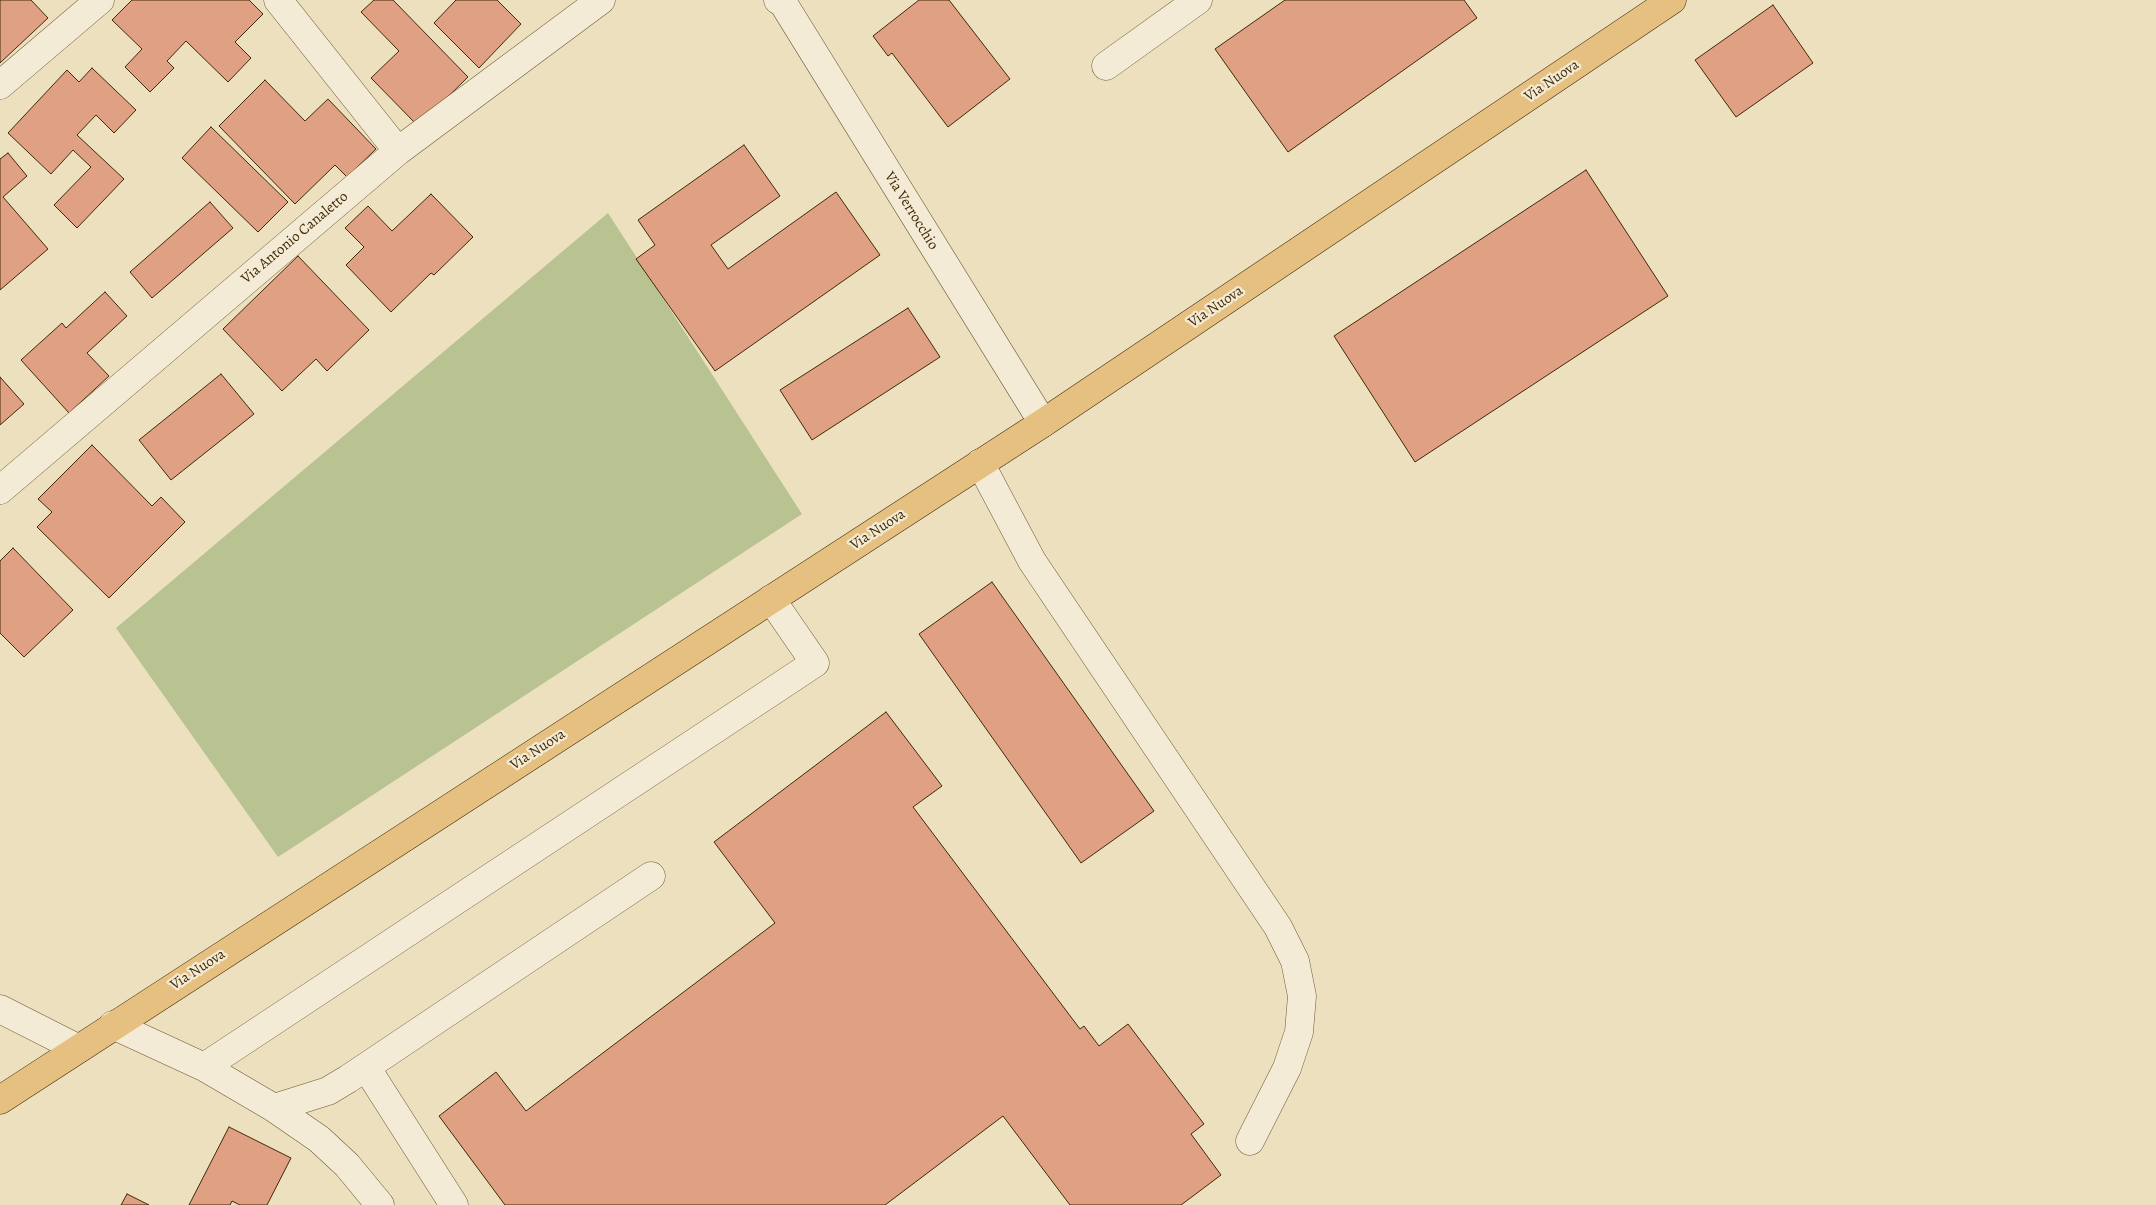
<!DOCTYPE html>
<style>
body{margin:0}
canvas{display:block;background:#ece0bf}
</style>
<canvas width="2156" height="1205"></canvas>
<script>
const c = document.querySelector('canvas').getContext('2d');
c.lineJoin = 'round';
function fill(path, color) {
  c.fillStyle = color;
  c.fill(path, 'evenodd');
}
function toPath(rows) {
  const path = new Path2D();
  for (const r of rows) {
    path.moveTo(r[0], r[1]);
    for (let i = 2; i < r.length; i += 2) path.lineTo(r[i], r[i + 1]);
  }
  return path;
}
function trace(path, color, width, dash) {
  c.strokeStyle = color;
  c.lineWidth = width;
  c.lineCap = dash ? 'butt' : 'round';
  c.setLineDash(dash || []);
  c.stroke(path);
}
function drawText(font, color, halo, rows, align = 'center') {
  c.font = font + ' Alegreya,serif';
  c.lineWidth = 4.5;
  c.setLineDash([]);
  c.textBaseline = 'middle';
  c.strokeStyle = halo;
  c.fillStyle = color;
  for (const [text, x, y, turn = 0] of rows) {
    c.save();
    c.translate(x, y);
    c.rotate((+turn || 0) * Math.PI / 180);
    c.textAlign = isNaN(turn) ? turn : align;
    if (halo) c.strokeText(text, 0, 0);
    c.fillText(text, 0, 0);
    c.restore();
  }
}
const green = toPath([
 [608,213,802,514,278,857,116,628]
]);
const building = toPath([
 [0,0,31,0,48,18,0,63,0,0],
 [132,0,249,0,263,14,235,42,251,58,228,82,186,41,167,61,174,68,150,92,125,67,142,49,112,20,132,0],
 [374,0,393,0,468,77,418,126,371,78,399,51,361,12,374,0],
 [456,0,497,0,521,24,479,68,434,23,456,0],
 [919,0,949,0,1010,79,948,127,892,53,888,56,873,36,919,0],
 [1285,0,1464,0,1477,18,1288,152,1215,49,1285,0],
 [1773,5,1813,63,1736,117,1695,60,1773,5],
 [92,68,136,110,114,133,96,115,77,135,124,179,77,228,54,205,91,167,73,150,51,174,8,133,67,70,79,82,92,68],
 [265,80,305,121,328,99,376,149,347,177,335,165,295,204,219,126,265,80],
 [211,127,288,202,258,232,182,158,211,127],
 [744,145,780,196,711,245,728,269,836,192,880,255,715,371,636,259,655,245,638,220,744,145],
 [8,153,27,176,3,197,48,249,0,290,0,159,8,153],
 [1586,170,1668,296,1415,462,1334,336,1586,170],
 [431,194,473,237,434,275,431,273,391,312,346,265,364,247,345,228,368,206,392,231,431,194],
 [210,202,233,228,152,298,130,272,210,202],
 [298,256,369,330,327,371,316,359,282,391,223,329,298,256],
 [105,292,127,316,87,353,109,376,69,413,21,360,62,323,66,328,105,292],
 [908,308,940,357,812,440,780,390,908,308],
 [221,374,254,414,171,480,139,440,221,374],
 [0,377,24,404,0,425,0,377],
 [92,445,152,506,161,497,185,522,109,598,37,527,52,512,38,499,92,445],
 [13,548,73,610,24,657,0,633,0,561,13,548],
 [992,582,1154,811,1081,863,919,634,992,582],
 [886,712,942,786,913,807,1080,1029,1084,1026,1099,1046,1128,1024,1204,1124,1191,1134,1221,1175,1181,1205,1070,1205,1003,1116,885,1205,505,1205,439,1116,496,1072,526,1111,775,923,714,842,886,712],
 [229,1127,291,1158,267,1205,240,1205,232,1201,230,1205,189,1205,229,1127],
 [127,1194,149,1205,121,1205,127,1194]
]);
const minor = toPath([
 [278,0,398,151],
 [778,0,783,3,1043,423],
 [1106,66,1198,0],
 [0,85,100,0],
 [980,463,1032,561,1278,927,1295,961,1302,996,1299,1032,1287,1068,1250,1141],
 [0,490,398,151,601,0],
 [0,1009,77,1048],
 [113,1025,204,1067,815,663,771,599],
 [204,1067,274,1108,319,1139,347,1165,380,1205],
 [366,1067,454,1205],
 [274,1108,328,1091,348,1079,651,876]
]);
const major = toPath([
 [0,1100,1043,423,1672,0]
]);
const streetNames = [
 ["Via Nuova",1552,81,-34],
 ["Via Verrocchio",911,211,58],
 ["Via Antonio Canaletto",295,238,-40],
 ["Via Nuova",1216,307,-34],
 ["Via Nuova",878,530,-33],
 ["Via Nuova",538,750,-33],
 ["Via Nuova",198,970,-33]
];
fill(green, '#b9c291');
fill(building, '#e0a083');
trace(building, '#412a07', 1);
trace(minor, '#6c5835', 29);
trace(major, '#412a07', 29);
trace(minor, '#f3ebd5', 28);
trace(major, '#e6c080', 28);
drawText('15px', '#412a07', '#f3ebd5', streetNames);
</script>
